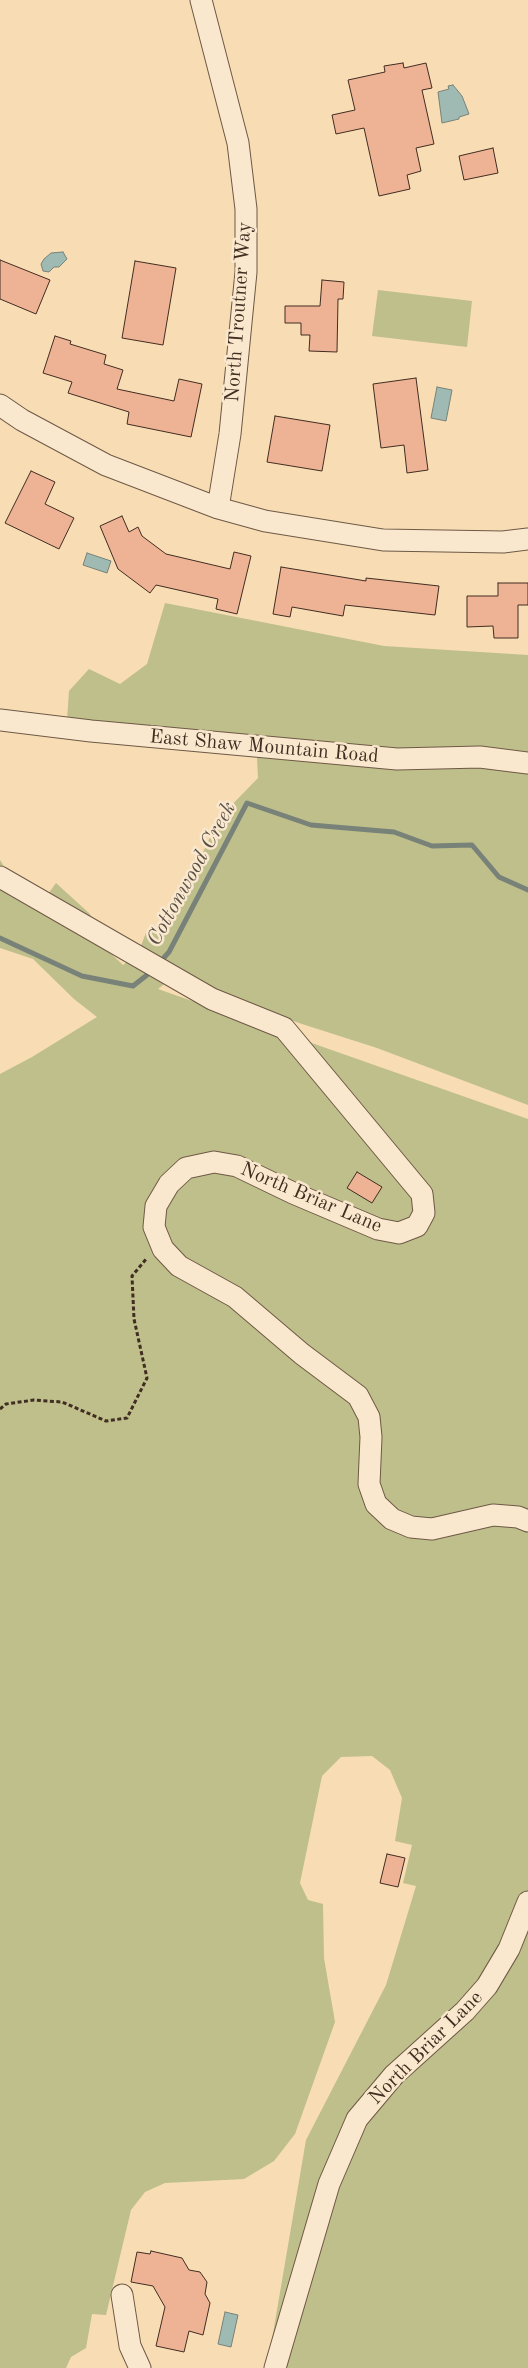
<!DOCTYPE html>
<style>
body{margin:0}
canvas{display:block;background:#f7dcb4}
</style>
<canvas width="528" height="2368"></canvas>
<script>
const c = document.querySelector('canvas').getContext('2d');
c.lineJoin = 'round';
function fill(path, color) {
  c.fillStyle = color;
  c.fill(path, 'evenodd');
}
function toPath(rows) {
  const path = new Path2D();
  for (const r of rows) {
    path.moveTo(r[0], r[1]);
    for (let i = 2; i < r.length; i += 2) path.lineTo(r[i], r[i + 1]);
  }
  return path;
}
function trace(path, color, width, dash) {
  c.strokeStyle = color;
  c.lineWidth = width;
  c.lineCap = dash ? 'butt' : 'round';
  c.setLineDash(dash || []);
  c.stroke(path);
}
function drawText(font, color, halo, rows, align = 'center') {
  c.font = font + ' "Old Standard TT",serif';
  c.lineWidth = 5;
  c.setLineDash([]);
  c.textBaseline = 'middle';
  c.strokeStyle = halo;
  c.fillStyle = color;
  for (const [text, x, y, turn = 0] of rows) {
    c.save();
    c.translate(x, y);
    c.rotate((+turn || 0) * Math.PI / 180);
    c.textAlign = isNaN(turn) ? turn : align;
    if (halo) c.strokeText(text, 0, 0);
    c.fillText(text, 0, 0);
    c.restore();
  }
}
const green = toPath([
 [378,290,472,301,467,347,372,336],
 [165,603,384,646,528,655,528,1105,377,1048,302,1024,172,978,158,989,528,1119,528,2368,270,2368,270,2351,306,2140,386,1985,416,1886,403,1883,412,1845,395,1841,402,1798,390,1770,372,1756,341,1757,322,1776,300,1883,308,1900,323,1904,324,1958,335,2022,295,2134,274,2161,244,2179,165,2183,145,2192,131,2210,106,2315,92,2314,86,2348,71,2357,66,2368,0,2368,0,1074,32,1057,97,1017,74,999,33,959,0,948,0,860,26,901,38,908,56,883,90,914,106,949,123,965,138,953,146,933,168,927,219,818,258,778,256,739,67,720,69,691,89,669,120,684,147,664]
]);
const water = toPath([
 [453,85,462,96,469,114,459,117,459,119,442,123,438,92,449,89,448,86,453,85],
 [63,252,67,259,59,267,54,267,49,272,43,271,41,264,44,259,51,253,63,252],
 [437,387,452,390,446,421,431,418,437,387],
 [87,553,111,561,107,573,83,565,87,553],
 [225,2312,238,2315,231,2347,218,2344,225,2312]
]);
const stream = toPath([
 [0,938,82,976,133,986,147,975],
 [161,961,169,952,247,803,311,825,394,832,432,846,472,845,499,877,528,890]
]);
const building = toPath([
 [403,63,404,68,426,63,432,88,422,90,434,144,416,148,421,171,407,175,410,189,379,196,364,128,336,134,332,115,355,110,348,80,385,72,384,66,403,63],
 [493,148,498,173,464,180,459,156,493,148],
 [0,260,50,280,36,314,0,299,0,260],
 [135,261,176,268,163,345,122,338,135,261],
 [322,280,344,282,343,299,338,299,337,352,309,351,310,335,301,335,301,323,285,323,285,306,320,306,322,280],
 [55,336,71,341,70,344,106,355,104,364,123,370,117,389,174,401,179,379,202,384,191,437,127,424,129,412,68,393,72,382,43,373,55,336],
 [416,378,428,470,407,473,404,445,381,448,373,384,416,378],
 [275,416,330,425,322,471,267,462,275,416],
 [31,471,55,482,45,504,74,518,59,549,5,523,31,471],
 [122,516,129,532,138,527,142,536,166,554,230,569,234,552,251,556,237,614,216,609,218,599,156,585,150,593,118,569,100,526,122,516],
 [281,567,366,581,366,578,439,586,435,615,345,605,343,616,292,607,290,617,273,614,281,567],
 [498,583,528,583,528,605,518,605,518,638,494,638,493,626,467,627,467,596,498,596,498,583],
 [357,1172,382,1187,372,1203,347,1188,357,1172],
 [387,1854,405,1858,398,1887,380,1883,387,1854],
 [151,2251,182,2258,189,2270,200,2272,207,2282,205,2294,210,2303,203,2335,189,2331,184,2352,156,2346,165,2307,153,2286,131,2282,137,2252,150,2254,151,2251]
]);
const path = toPath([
 [0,1409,6,1404,34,1400,62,1402,106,1421,127,1418,147,1378,134,1319,132,1276,147,1258]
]);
const minor = toPath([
 [201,0,238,143,246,209,246,272,230,434,218,508],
 [0,405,22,420,106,465,218,508,265,521,383,540,503,542,528,539],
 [0,720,91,731,397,759,480,757,528,763],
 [0,877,212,999,284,1028,422,1194,424,1213,417,1226,399,1233,378,1229,293,1193,237,1166,214,1162,186,1168,169,1184,156,1206,154,1227,163,1249,179,1266,235,1297,302,1354,358,1396,369,1417,371,1437,369,1484,376,1504,392,1519,411,1527,432,1529,493,1515,518,1517,528,1521],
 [122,2295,130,2346,140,2368],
 [275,2368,329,2184,357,2119,394,2075,465,2011,487,1986,509,1949,528,1902]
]);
const streetNames = [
 ["North Troutner Way",239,312,-86],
 ["East Shaw Mountain Road",264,747,5],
 ["North Briar Lane",311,1198,23],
 ["North Briar Lane",426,2048,-45]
];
const waterNames = [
 ["Cottonwood Creek",192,874,-61]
];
fill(green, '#bfbf8b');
fill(water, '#9ebab3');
trace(water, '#798279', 1);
trace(stream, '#798279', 5);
fill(building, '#eeb295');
trace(building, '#412d21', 1);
trace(minor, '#6e5946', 23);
trace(path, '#412d21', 3, [4, 2.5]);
trace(minor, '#fae8ce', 21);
drawText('20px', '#412d21', '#fae8ce', streetNames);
drawText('italic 21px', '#585046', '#fae8ce', waterNames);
</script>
